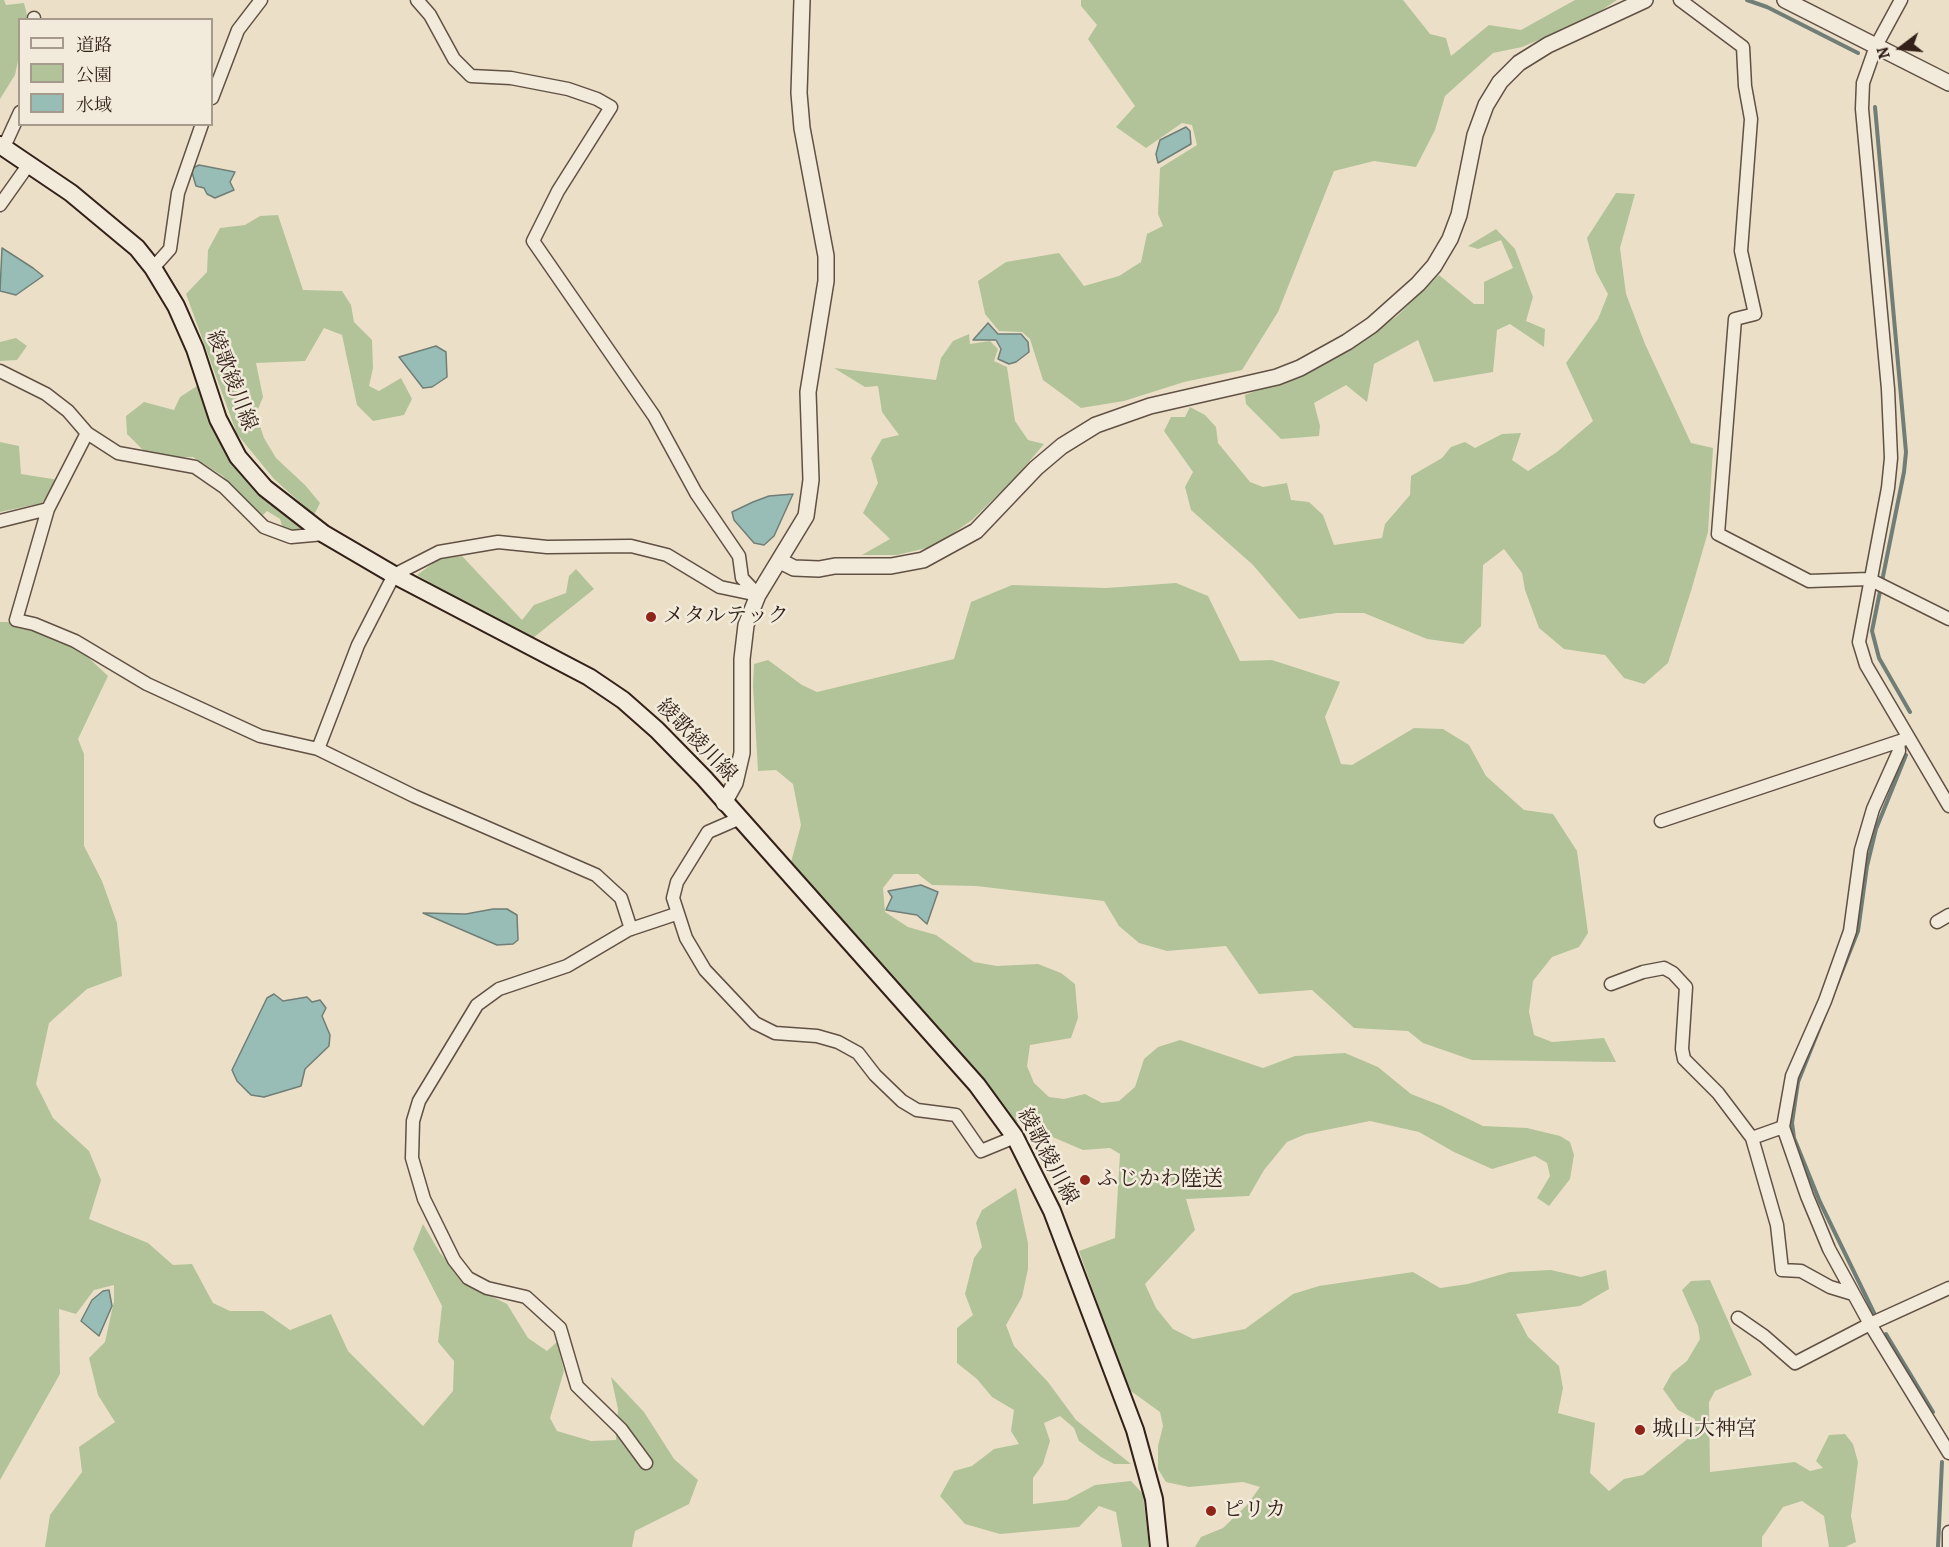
<!DOCTYPE html>
<meta charset="utf-8">
<style>
body{margin:0}
#map{position:relative;width:1949px;height:1547px;overflow:hidden;background:#ebe0c7;font-family:Alegreya,"Noto Serif JP",serif}
canvas{display:block}
.legend{position:absolute;left:18px;top:18px;width:195px;height:108px;box-sizing:border-box;background:#f2ebdb;border:2px solid #a69a8d;margin:0;padding:8px 10px;list-style:none;font-size:18px;color:#332019}
.legend li{display:flex;align-items:center;gap:12px;height:30px}
.legend b{width:30px;border:2px solid #a69a8d}
.north{position:absolute;left:1871px;top:18px;width:60px;height:60px;-webkit-text-stroke:4px #f2ebdb;paint-order:stroke;rotate:254deg;font-size:16px;font-weight:700;line-height:24px;text-align:center;color:#332019}
.north::after{content:'';display:block;margin:auto;width:21px;height:27px;background:#332019;clip-path:polygon(50% 0,100% 100%,50% 72%,0 100%)}
</style>
<div id="map">
<canvas width="1949" height="1547"></canvas>
<ul class="legend">
<li><b style="height:8px;background:#f2ebdb"></b>道路</li>
<li><b style="height:16px;background:#b2c399"></b>公園</li>
<li><b style="height:16px;background:#98bdb6"></b>水域</li>
</ul>
<div class="north">N</div>
</div>
<script>
const c = document.querySelector('canvas').getContext('2d');
c.lineJoin = 'round';
function fill(path, color) {
  c.fillStyle = color;
  c.fill(path, 'evenodd');
}
function toPath(rows) {
  const path = new Path2D();
  for (const r of rows) {
    path.moveTo(r[0], r[1]);
    for (let i = 2; i < r.length; i += 2) path.lineTo(r[i], r[i + 1]);
  }
  return path;
}
function trace(path, color, width, dash) {
  c.strokeStyle = color;
  c.lineWidth = width;
  c.lineCap = dash ? 'butt' : 'round';
  c.setLineDash(dash || []);
  c.stroke(path);
}
function drawText(font, color, halo, rows, align = 'center') {
  c.font = font + ' Alegreya,"Noto Serif JP",serif';
  c.lineWidth = 5;
  c.setLineDash([]);
  c.textBaseline = 'middle';
  c.strokeStyle = halo;
  c.fillStyle = color;
  for (const [text, x, y, turn = 0] of rows) {
    c.save();
    c.translate(x, y);
    c.rotate((+turn || 0) * Math.PI / 180);
    c.textAlign = isNaN(turn) ? turn : align;
    if (halo) c.strokeText(text, 0, 0);
    c.fillText(text, 0, 0);
    c.restore();
  }
}
const green = toPath([
 [0,0,4,0,6,5,24,3,28,19,20,20,19,56,15,75,0,99],
 [1081,0,1403,0,1430,34,1446,38,1451,56,1489,25,1521,30,1575,0,1617,0,1590,18,1522,47,1493,53,1445,96,1435,130,1416,167,1374,161,1334,171,1278,312,1242,370,1184,382,1124,401,1081,408,1043,380,1030,339,1022,332,999,331,985,314,978,281,1006,262,1059,253,1084,286,1119,276,1141,262,1147,234,1163,226,1158,214,1160,168,1197,145,1192,125,1182,123,1146,148,1116,127,1135,106,1088,39,1097,25,1081,6],
 [1616,193,1635,194,1620,248,1626,294,1645,344,1691,443,1713,448,1708,532,1691,591,1668,663,1644,684,1624,678,1605,655,1564,649,1539,628,1525,590,1522,573,1504,549,1483,565,1481,626,1463,644,1427,639,1364,613,1337,613,1299,619,1253,565,1191,510,1185,487,1193,472,1164,431,1171,417,1185,417,1190,407,1205,415,1216,427,1218,443,1250,482,1263,487,1287,483,1291,500,1309,502,1323,515,1334,545,1382,538,1385,524,1410,495,1411,476,1442,458,1451,447,1465,442,1475,448,1502,434,1521,433,1512,460,1528,471,1557,452,1593,421,1566,363,1598,319,1608,294,1596,272,1587,238],
 [278,215,303,290,342,291,351,305,354,322,372,340,373,368,369,386,379,391,401,378,412,399,404,415,373,421,357,405,342,335,324,328,305,361,256,363,263,397,256,414,264,438,276,458,305,485,320,503,314,515,274,479,237,434,186,294,207,272,208,250,220,228,245,225,260,216],
 [1496,229,1515,249,1533,297,1526,321,1545,329,1544,347,1510,324,1497,330,1493,372,1434,382,1418,340,1374,364,1367,402,1346,385,1314,403,1320,426,1319,436,1281,439,1246,404,1245,395,1285,380,1341,354,1396,317,1439,275,1474,304,1484,304,1484,282,1513,268,1501,240,1478,249,1468,246],
 [969,334,970,344,990,341,998,349,994,361,1007,367,1015,421,1028,440,1044,444,1016,477,972,520,935,546,897,555,862,555,890,539,863,513,878,483,871,458,882,439,899,435,882,412,878,386,865,387,834,368,936,380,941,358,953,341],
 [16,338,27,346,17,360,0,361,0,342],
 [197,386,209,415,261,491,303,531,283,529,280,519,267,511,259,519,223,476,193,457,161,458,145,452,127,434,126,416,144,402,174,410,180,397],
 [0,442,19,446,21,474,59,480,42,503,0,512],
 [462,556,522,620,534,605,566,593,569,576,576,569,594,589,533,638,479,612,417,575,439,559],
 [1176,583,1208,596,1240,661,1272,660,1340,682,1325,717,1341,764,1352,765,1414,728,1443,729,1469,745,1486,776,1524,810,1553,814,1577,851,1588,933,1579,947,1552,957,1533,981,1529,1012,1534,1035,1552,1042,1604,1038,1616,1062,1472,1060,1423,1043,1408,1031,1354,1028,1312,990,1259,994,1226,946,1167,951,1139,943,1119,926,1104,901,976,886,932,885,918,874,894,874,883,888,885,912,908,927,936,935,974,962,997,966,1038,964,1061,973,1075,984,1078,1018,1071,1038,1030,1045,1027,1066,1034,1083,1049,1097,1064,1099,1085,1094,1102,1103,1119,1101,1135,1087,1144,1059,1158,1047,1180,1040,1263,1068,1295,1056,1345,1053,1378,1067,1411,1094,1442,1106,1483,1126,1527,1128,1560,1136,1570,1142,1574,1155,1570,1179,1549,1206,1537,1198,1550,1176,1547,1163,1535,1156,1492,1169,1454,1152,1419,1132,1370,1121,1306,1134,1287,1142,1264,1170,1249,1196,1186,1199,1195,1230,1145,1284,1156,1308,1173,1329,1193,1339,1245,1329,1293,1294,1319,1286,1413,1272,1440,1288,1468,1284,1510,1272,1551,1270,1581,1277,1606,1270,1609,1289,1580,1306,1516,1314,1528,1337,1559,1366,1563,1388,1558,1413,1595,1423,1590,1473,1609,1491,1624,1479,1643,1475,1696,1432,1695,1419,1678,1410,1663,1389,1672,1373,1687,1361,1700,1339,1698,1326,1682,1290,1691,1281,1710,1280,1752,1375,1715,1391,1709,1402,1710,1472,1795,1462,1810,1471,1823,1468,1816,1461,1829,1435,1845,1434,1853,1444,1858,1462,1851,1516,1856,1542,1845,1547,1829,1547,1824,1516,1802,1501,1783,1507,1762,1537,1762,1547,1195,1547,1201,1537,1223,1528,1247,1505,1260,1487,1243,1482,1189,1487,1166,1482,1158,1469,1158,1446,1163,1426,1160,1412,1128,1389,1079,1251,1115,1238,1120,1154,1110,1148,1083,1150,1015,1121,992,1092,790,866,801,825,793,784,776,770,758,771,753,686,754,664,768,660,802,685,817,692,954,659,971,602,1012,585,1106,588],
 [0,622,8,622,77,647,108,676,78,739,84,754,84,846,102,881,117,923,122,976,87,989,49,1023,36,1084,53,1118,89,1151,101,1180,89,1219,148,1243,173,1265,192,1264,213,1303,230,1311,263,1311,290,1330,331,1314,348,1351,423,1426,453,1391,454,1361,438,1342,442,1306,413,1249,423,1224,440,1253,469,1285,507,1304,528,1338,547,1351,557,1342,564,1371,550,1418,557,1431,591,1441,616,1440,618,1409,611,1377,644,1412,674,1459,698,1480,689,1504,635,1531,632,1547,45,1547,50,1515,82,1472,79,1447,115,1422,98,1395,89,1358,105,1342,114,1301,114,1285,94,1290,76,1314,59,1309,60,1374,0,1480],
 [1016,1188,1028,1243,1028,1269,1022,1297,1006,1325,1014,1346,1048,1382,1076,1420,1131,1464,1114,1464,1101,1457,1079,1441,1074,1428,1060,1416,1044,1423,1050,1441,1043,1464,1033,1478,1033,1504,1067,1500,1095,1485,1131,1481,1143,1494,1149,1547,1122,1547,1116,1512,1099,1506,1079,1527,1000,1534,965,1524,940,1496,954,1471,972,1466,994,1449,1019,1444,1011,1431,1014,1410,992,1397,977,1379,957,1363,957,1328,973,1315,965,1294,974,1258,982,1247,976,1223,982,1210]
]);
const water = toPath([
 [1186,127,1190,131,1191,144,1158,163,1156,154,1160,140,1186,127],
 [199,165,235,172,230,182,234,190,215,198,207,194,204,188,196,186,191,169,199,165],
 [2,248,33,268,43,276,16,295,0,291,2,248],
 [988,323,998,334,1021,334,1028,342,1029,352,1016,362,1009,364,998,359,1001,349,996,340,973,340,988,323],
 [436,346,446,352,447,377,432,387,423,388,399,357,436,346],
 [793,494,774,536,764,545,754,543,734,520,732,512,753,502,769,496,793,494],
 [921,885,938,892,927,924,917,915,886,910,892,897,888,891,921,885],
 [493,909,507,909,517,915,518,940,513,944,497,945,423,913,466,914,493,909],
 [274,994,283,1001,307,997,312,1002,320,1000,326,1008,322,1016,330,1035,329,1046,305,1069,301,1086,264,1097,251,1095,237,1081,232,1070,267,998,274,994],
 [109,1290,112,1306,99,1336,81,1321,92,1300,103,1291,109,1290]
]);
const stream = toPath([
 [1747,0,1767,7,1858,53],
 [1875,107,1906,452,1904,472,1872,631,1879,658,1910,712],
 [1875,1315,1820,1202,1794,1138,1792,1123,1798,1082,1858,931,1867,866,1876,829,1906,755],
 [1886,1334,1933,1412],
 [1938,1547,1942,1462]
]);
const minor = toPath([
 [417,0,430,15,454,59,471,76,511,78,568,89,597,99,611,107,558,191,533,241,654,416,696,493,739,556,742,578,758,595],
 [1680,0,1743,47,1745,86,1751,119,1741,251,1755,314,1735,319,1718,534,1809,581,1869,579,1949,619],
 [1901,0,1876,46,1863,83,1862,109,1888,389,1891,458,1888,488,1859,642,1866,665,1949,806],
 [34,20,34,18],
 [212,98,238,30,261,0],
 [4,147,20,112],
 [0,205,29,164],
 [153,268,170,249,178,193,202,124],
 [0,371,46,394,68,411,87,433,118,453,195,467,224,487,264,527,291,537,324,534],
 [87,433,48,509,16,620,34,624,75,641,147,684,260,736,318,749,414,796,596,875,621,898,631,929],
 [0,521,48,509],
 [1898,742,1899,751,1873,809,1861,850,1850,931,1825,1001,1792,1076,1783,1127,1807,1196,1829,1249,1870,1324,1949,1453],
 [318,749,358,645,394,575,439,552,498,542,547,547,631,546,667,555,720,587,758,595],
 [738,819,708,832,677,882,673,898,686,938,705,970,755,1023,775,1033,817,1036,838,1042,858,1053,875,1075,902,1101,917,1110,956,1115,981,1151,1015,1137],
 [1661,821,1903,740],
 [1937,922,1949,915],
 [1611,984,1643,972,1664,968,1673,973,1686,987,1682,1049,1684,1059,1718,1093,1752,1138,1777,1225,1782,1270,1801,1271,1830,1287,1853,1294],
 [1752,1138,1783,1127],
 [1738,1318,1764,1336,1795,1363,1870,1324,1949,1288],
 [646,1463,621,1429,577,1386,560,1328,526,1297,487,1288,468,1278,454,1260,424,1199,412,1158,413,1121,419,1101,477,1005,499,989,567,966,628,930,676,914],
 [1949,1547,1949,1532]
]);
const tertiary = toPath([
 [1785,0,1949,83],
 [780,561,794,568,819,569,835,566,891,566,923,560,976,531,1036,468,1062,446,1096,425,1150,406,1277,377,1300,368,1347,342,1372,325,1418,284,1434,266,1450,239,1459,215,1475,135,1486,105,1500,82,1519,63,1548,45,1645,0],
 [724,803,735,783,742,753,742,659,746,625,758,595,806,516,811,480,808,392,826,281,826,256,802,128,799,93,802,0]
]);
const secondary = toPath([
 [0,145,71,193,137,248,153,268,176,306,195,349,218,419,238,457,265,488,324,534,394,575,589,677,623,700,657,730,704,778,977,1085,1015,1137,1052,1211,1135,1430,1154,1499,1159,1547]
]);
const markers = [
 [651,617,6,"#8f2418"],
 [1085,1180,6,"#8f2418"],
 [1640,1430,6,"#8f2418"],
 [1211,1511,6,"#8f2418"]
];
const streetNames = [
 ["綾歌綾川線",231,381,69],
 ["綾歌綾川線",696,741,46],
 ["綾歌綾川線",1047,1157,62]
];
const poiNames = [
 ["メタルテック",663,617],
 ["ふじかわ陸送",1097,1180],
 ["城山大神宮",1652,1430],
 ["ピリカ",1223,1511]
];
fill(green, '#b2c399');
fill(water, '#98bdb6');
trace(water, '#707e77', 1.5);
trace(stream, '#707e77', 4);
trace(minor, '#615044', 15);
trace(tertiary, '#615044', 18);
trace(secondary, '#332019', 20);
trace(minor, '#f2ebdb', 12);
trace(tertiary, '#f2ebdb', 15);
trace(secondary, '#f2ebdb', 16);
for (const [x, y, r, color] of markers) {
  const dot = new Path2D();
  dot.arc(x, y, r, 0, 2 * Math.PI);
  c.fillStyle = color;
  c.fill(dot);
  trace(dot, '#f2ebdb', 2);
}
drawText('21px', '#332019', '#f2ebdb', streetNames);
drawText('21px', '#332019', '#f2ebdb', poiNames, 'left');
</script>
